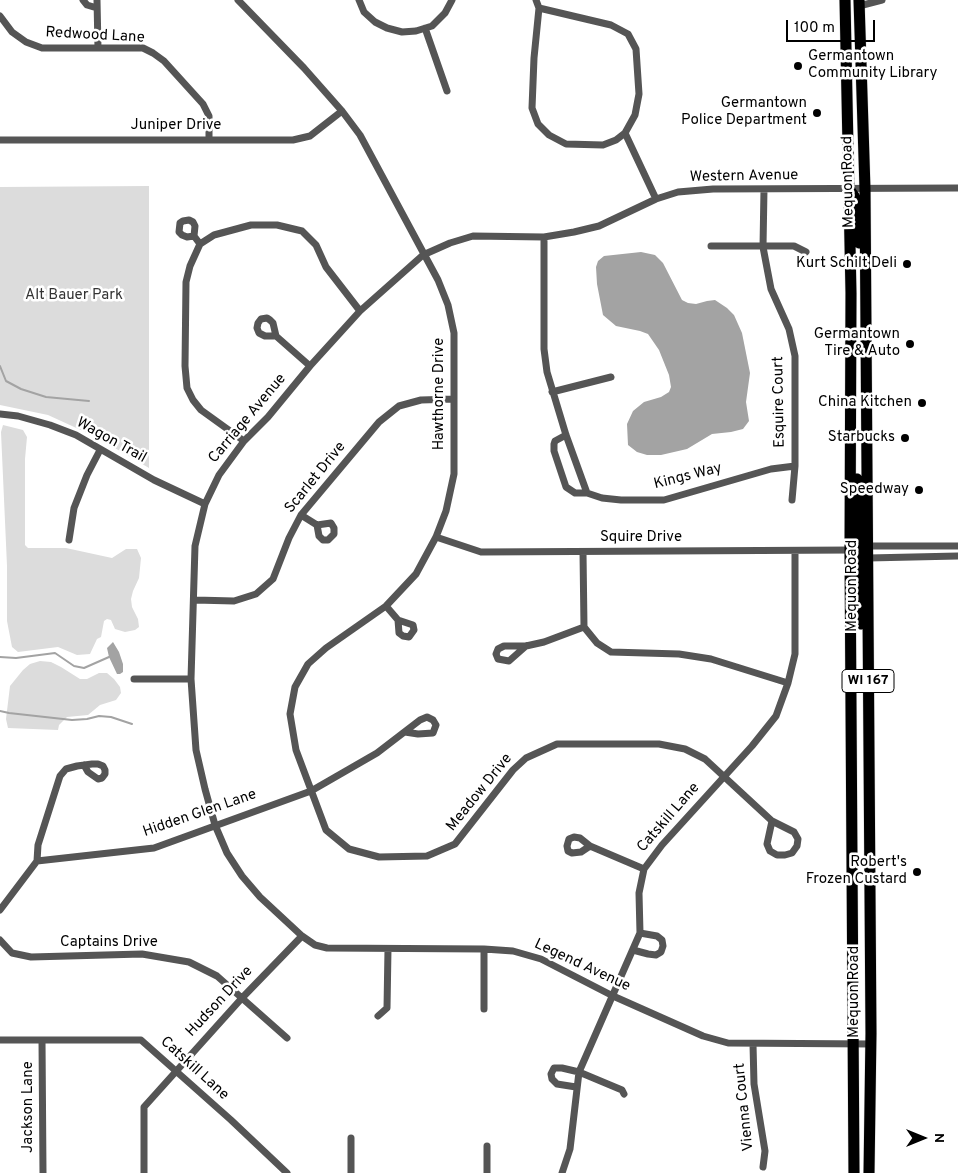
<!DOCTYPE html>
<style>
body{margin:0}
#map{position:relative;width:958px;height:1173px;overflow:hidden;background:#fff;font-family:Overpass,sans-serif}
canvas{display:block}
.north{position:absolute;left:898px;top:1113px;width:50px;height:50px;-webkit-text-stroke:4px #fff;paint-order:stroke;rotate:90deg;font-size:14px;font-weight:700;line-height:20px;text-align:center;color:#000}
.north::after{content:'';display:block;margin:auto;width:18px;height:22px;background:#000;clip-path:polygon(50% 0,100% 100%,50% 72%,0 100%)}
.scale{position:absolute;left:786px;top:20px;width:89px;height:22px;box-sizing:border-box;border:2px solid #000;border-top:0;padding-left:6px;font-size:15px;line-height:18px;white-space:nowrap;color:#000;-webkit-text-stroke:4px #fff;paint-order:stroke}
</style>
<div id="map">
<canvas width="958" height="1173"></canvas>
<div class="north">N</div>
<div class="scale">100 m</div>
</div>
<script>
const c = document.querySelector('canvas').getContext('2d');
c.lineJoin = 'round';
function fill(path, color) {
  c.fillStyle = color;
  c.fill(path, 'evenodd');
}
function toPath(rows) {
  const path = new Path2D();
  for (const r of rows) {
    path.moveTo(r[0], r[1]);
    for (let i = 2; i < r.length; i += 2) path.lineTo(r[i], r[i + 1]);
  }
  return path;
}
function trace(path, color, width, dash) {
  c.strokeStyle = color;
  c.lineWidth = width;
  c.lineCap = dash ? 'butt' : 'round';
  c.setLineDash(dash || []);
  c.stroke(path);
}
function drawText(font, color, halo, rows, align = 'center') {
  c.font = font + ' Overpass,sans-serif';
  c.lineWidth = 5;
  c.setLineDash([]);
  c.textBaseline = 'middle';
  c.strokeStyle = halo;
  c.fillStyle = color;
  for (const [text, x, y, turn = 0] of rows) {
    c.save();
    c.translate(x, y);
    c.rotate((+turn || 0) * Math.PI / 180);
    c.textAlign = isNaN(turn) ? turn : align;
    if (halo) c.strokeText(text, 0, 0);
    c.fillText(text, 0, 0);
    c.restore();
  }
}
const green = toPath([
 [149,186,149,468,96,437,48,415,0,405,0,187],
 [3,425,23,430,27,437,25,459,25,545,28,548,66,548,112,558,126,549,137,549,141,558,139,578,133,591,131,599,132,607,138,619,139,627,135,630,125,632,115,629,111,620,107,619,104,621,101,637,97,639,90,654,77,655,58,647,18,652,12,647,7,621,7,566,1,432],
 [40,661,51,662,61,667,80,679,87,679,99,673,107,673,114,679,120,687,121,693,116,700,100,705,88,715,67,717,59,725,58,730,8,728,6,719,10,686,23,670,30,664]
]);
const water = toPath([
 [641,252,655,255,663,263,682,300,688,303,696,304,707,301,715,300,727,308,734,315,742,333,750,373,746,402,749,421,743,429,731,432,712,434,687,449,661,455,647,455,637,452,628,445,627,424,633,411,644,402,661,397,669,392,671,387,669,375,659,350,648,334,640,331,616,326,603,315,597,284,596,267,598,261,604,256],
 [113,642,119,652,123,664,123,672,120,674,117,674,109,657,107,648]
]);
const stream = toPath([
 [0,366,6,381,21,389,46,397,89,401],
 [0,657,16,658,55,653,74,666,84,668,109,657],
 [0,711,9,713,72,720,87,719,99,716,111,717,132,724]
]);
const street = toPath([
 [83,0,87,5,97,8],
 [97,0,98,48],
 [238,0,304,68,342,111,360,135,438,280,448,305,454,333,454,474,446,511,436,537,416,574,386,606,326,648,308,664,295,687,290,714,296,750,326,830,349,849,379,857,427,856,455,844,513,770,526,758,557,744,659,744,685,749,705,759,772,821,794,832,798,839,797,846,792,853,785,855,777,855,770,851,767,844,772,821],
 [359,0,364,12,375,22,387,28,402,32,416,31,432,26,445,13,452,0],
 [536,0,539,8,611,25,628,34,636,49,639,94,635,115,625,133,616,140,603,145,566,144,549,135,538,124,532,108,534,58,539,8],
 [859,6,882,0],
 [0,16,12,32,26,42,42,48,143,48,153,53,164,61,203,104,209,116,209,140],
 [425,28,447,91],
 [625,133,656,199],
 [0,140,293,140,310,136,342,111],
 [764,189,763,247,771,289,789,329,795,356,795,466,792,500],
 [194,236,187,237,182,235,179,232,180,223,183,221,189,220,193,222,195,226,194,236,200,244],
 [544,237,544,349,547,372,566,435,587,493,602,498,621,500,664,500,771,469,795,466],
 [711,246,794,246,806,252],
 [276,336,265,336,259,333,257,328,258,323,261,319,267,318,270,320,273,323,276,336,310,366],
 [552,392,611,377],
 [0,414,18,416,50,425,76,435,154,480,205,504],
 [566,435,555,441,554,444,554,451,566,487,575,493,587,493],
 [244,441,201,410,193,400,187,388,185,366,186,282,190,266,200,244,214,235,251,225,277,225,302,231,316,245,326,267,360,311],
 [301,515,317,525,331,523,334,528,334,534,328,540,323,540,319,536,317,525],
 [436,537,481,552,853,550],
 [69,540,74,508,87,475,100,450],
 [866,546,958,546],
 [583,552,584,627,597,643,611,652,679,654,711,659,788,683],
 [864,557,868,558,958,556],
 [195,600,234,601,256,594,273,579,289,538,301,515,379,422,399,406,421,400,454,399],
 [386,606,398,620,399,633,403,636,409,637,414,630,413,625,398,620],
 [526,646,509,661,498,659,496,654,498,649,504,646,526,646,544,642,584,627],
 [134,679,191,679],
 [590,846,581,852,572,853,568,851,567,846,569,839,574,837,580,838,590,846,644,869],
 [37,861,154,848,311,791,377,753,420,720,427,717,433,720,436,725,433,733,418,734,405,732],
 [37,861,38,845,60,776,66,769,77,766,92,764,98,764,103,766,105,770,105,774,102,778,98,779,88,772,84,765],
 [0,910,37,861],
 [0,940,12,953,31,957,142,954,189,962,217,976,287,1038],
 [484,949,484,1009],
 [633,950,648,954,656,955,661,952,663,946,662,940,657,936,640,933],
 [378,1016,387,1008,388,949],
 [0,1040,141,1040,231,1120,287,1173],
 [42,1040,43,1173],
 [753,1044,754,1084,765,1151,763,1167],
 [871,1044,728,1043,703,1036,613,996,541,959,513,951,484,949,327,948,315,945,302,936,260,897,242,876,227,853,215,825,205,789,196,750,191,679,195,546,205,504,219,475,244,441,268,417,310,366,360,311,423,255,450,243,473,236,544,237,574,232,599,226,656,199,678,192,713,189,958,188],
 [576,1087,557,1084,552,1079,551,1074,554,1068,562,1068,579,1072,622,1090,624,1094],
 [351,1138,351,1173],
 [487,1146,487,1173],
 [144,1173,144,1107,242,998,302,936],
 [562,1173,570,1149,579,1072,640,933,639,893,644,869,662,845,752,746,776,716,788,683,795,654,795,552]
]);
const primary = toPath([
 [845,0,851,293,850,551,854,1173],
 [859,0,865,189,871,1033,869,1173],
 [849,189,854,196,857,206,859,243],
 [857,479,859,501,859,537,862,552,866,556],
 [850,551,857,561,859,568,859,601,861,624]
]);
const markers = [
 [798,66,5,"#000"],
 [817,113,5,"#000"],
 [907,264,5,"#000"],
 [910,344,5,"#000"],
 [922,403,5,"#000"],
 [905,438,5,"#000"],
 [919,490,5,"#000"],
 [917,872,5,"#000"]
];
const shields = [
 [868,681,52]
];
const shieldNames = [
 ["WI 167",868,681]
];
const streetNames = [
 ["Redwood Lane",95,36,3],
 ["Juniper Drive",176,126],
 ["Western Avenue",744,177,-1],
 ["Mequon Road",849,182,-91],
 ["Hawthorne Drive",440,394,-90],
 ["Esquire Court",780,402,-91],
 ["Carriage Avenue",248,419,-50],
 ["Wagon Trail",111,441,29],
 ["Kings Way",688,477,-14],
 ["Scarlet Drive",316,478,-51],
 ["Squire Drive",641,538],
 ["Mequon Road",853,586,-90],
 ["Meadow Drive",480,793,-51],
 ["Hidden Glen Lane",200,814,-19],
 ["Catskill Lane",669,818,-49],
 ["Captains Drive",109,943],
 ["Legend Avenue",582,966,25],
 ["Mequon Road",855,992,-90],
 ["Hudson Drive",220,1002,-47],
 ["Catskill Lane",194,1069,42],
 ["Jackson Lane",29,1107,-90],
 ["Vienna Court",745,1107,-96]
];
const poiNames = [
 ["Germantown",808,57,"left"],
 ["Community Library",808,74,"left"],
 ["Germantown",807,104],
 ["Police Department",807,121],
 ["Kurt Schilt Deli",897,264],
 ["Germantown",900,335],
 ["Tire & Auto",900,352],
 ["China Kitchen",912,403],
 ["Starbucks",895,438],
 ["Speedway",909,490],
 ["Robert's",907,863],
 ["Frozen Custard",907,880]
];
const parkNames = [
 ["Alt Bauer Park",74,296]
];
fill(green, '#dcdcdc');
fill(water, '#a3a3a3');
trace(stream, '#a3a3a3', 2);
trace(primary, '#dbdbdb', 12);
trace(street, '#555', 7);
trace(primary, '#000', 11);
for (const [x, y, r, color] of markers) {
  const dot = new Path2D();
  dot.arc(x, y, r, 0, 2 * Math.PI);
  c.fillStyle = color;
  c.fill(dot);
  trace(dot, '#fff', 2);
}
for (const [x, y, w] of shields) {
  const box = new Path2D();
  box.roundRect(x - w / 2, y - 11.5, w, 23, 4);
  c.fillStyle = '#fff';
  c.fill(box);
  trace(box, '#000', 1);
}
drawText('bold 14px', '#000', null, shieldNames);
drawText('15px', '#000', '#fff', streetNames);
drawText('15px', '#000', '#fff', poiNames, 'right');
drawText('15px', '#333', '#fff', parkNames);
</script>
